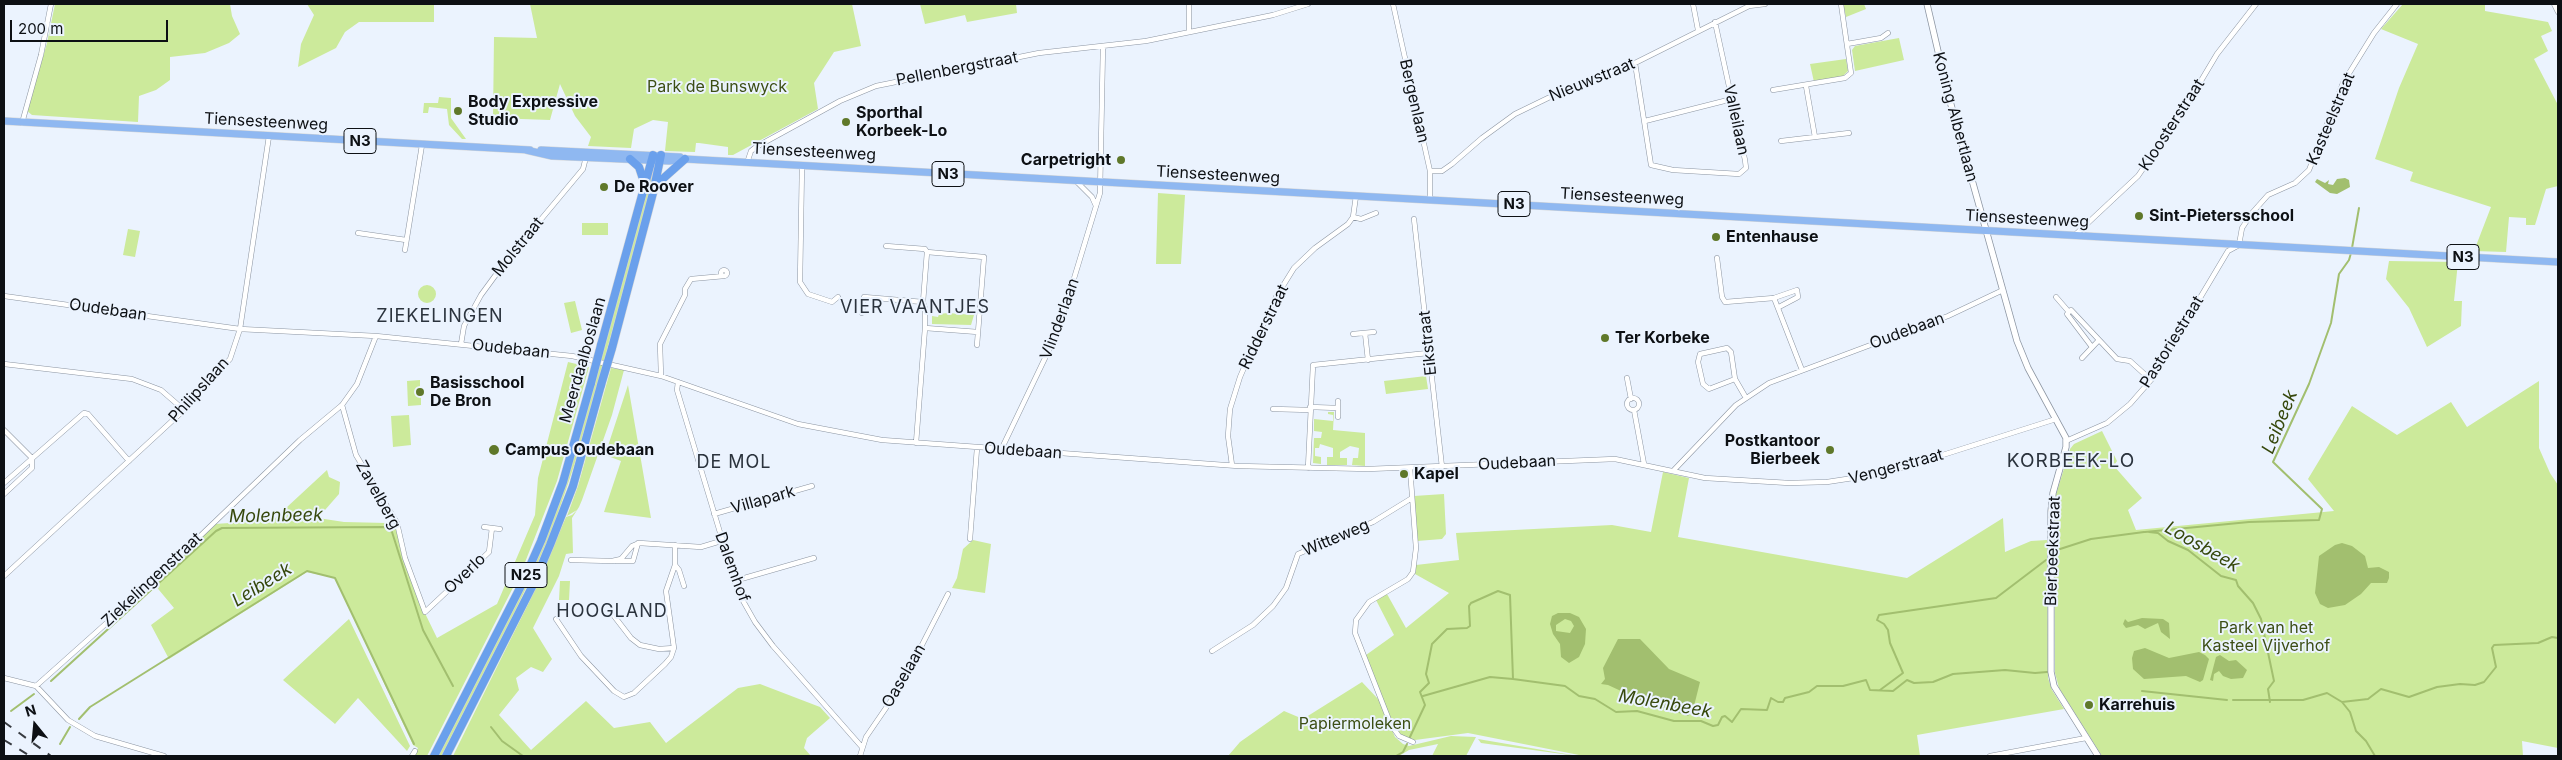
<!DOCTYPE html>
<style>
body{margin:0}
#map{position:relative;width:2562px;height:760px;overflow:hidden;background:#ebf3fe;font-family:Inter,sans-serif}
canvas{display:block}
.frame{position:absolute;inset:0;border:5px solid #0d1014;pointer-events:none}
.north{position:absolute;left:10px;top:700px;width:50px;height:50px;-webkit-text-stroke:4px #ebf3fe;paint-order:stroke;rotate:343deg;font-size:14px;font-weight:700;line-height:20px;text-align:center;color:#0d1014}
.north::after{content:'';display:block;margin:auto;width:18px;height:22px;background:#0d1014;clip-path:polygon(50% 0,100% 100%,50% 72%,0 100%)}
.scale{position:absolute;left:10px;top:20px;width:158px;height:22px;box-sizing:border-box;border:2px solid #0d1014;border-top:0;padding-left:6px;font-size:15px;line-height:18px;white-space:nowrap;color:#0d1014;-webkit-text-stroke:4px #ebf3fe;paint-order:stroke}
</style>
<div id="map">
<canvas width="2562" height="760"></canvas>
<div class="frame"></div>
<div class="north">N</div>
<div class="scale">200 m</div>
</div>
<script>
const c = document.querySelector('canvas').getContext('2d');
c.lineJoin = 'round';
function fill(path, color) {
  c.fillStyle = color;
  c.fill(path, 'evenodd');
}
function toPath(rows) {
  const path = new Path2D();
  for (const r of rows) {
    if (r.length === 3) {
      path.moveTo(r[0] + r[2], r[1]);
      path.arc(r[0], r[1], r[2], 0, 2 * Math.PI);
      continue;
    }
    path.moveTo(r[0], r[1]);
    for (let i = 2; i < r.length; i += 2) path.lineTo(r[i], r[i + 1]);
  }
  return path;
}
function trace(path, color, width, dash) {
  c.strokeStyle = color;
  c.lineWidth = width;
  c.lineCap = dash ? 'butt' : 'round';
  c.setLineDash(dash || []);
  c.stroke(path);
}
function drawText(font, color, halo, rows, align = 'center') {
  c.font = font + ' Inter,sans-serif';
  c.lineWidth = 4;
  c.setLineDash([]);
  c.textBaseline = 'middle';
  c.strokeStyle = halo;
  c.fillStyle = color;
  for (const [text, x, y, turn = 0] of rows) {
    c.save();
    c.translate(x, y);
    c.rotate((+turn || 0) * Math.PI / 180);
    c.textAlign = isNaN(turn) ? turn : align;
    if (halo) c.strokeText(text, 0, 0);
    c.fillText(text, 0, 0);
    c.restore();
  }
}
const green = toPath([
 [55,4,230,4,232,16,240,34,229,43,205,53,170,57,170,80,156,90,139,96,138,122,32,115,27,111,47,43],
 [307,4,434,4,434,22,359,22,345,32,336,48,298,67,301,44,314,15],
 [530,4,852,4,861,46,834,52,814,83,818,109,733,155,728,155,728,147,699,143,696,143,695,152,665,151,668,122,653,120,634,129,631,148,588,146,591,137,575,116,560,84,550,120,493,118,494,37,537,38],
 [920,4,1016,4,1017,13,967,22,965,15,925,24],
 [1843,4,1864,4,1866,9,1846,17],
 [2403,4,2485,4,2485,11,2548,22,2552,31,2541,36,2548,51,2534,59,2558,105,2558,186,2546,189,2535,225,2526,225,2526,218,2509,217,2506,252,2474,251,2491,207,2410,181,2413,172,2375,159,2399,88,2418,44,2381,29],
 [1899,38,1904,60,1855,71,1852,50,1855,46],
 [1846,59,1848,71,1843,76,1814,82,1810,64],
 [439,97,451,98,451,118,466,139,462,139,449,125,447,109,429,107,428,113,423,113,424,103,438,103],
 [652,170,656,170,601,372,574,466,551,534,514,614,442,756,436,756,538,554],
 [1158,193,1185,195,1181,264,1156,264],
 [582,223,608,223,608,235,582,235],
 [128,229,140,231,135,257,123,255],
 [2389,261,2458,262,2454,301,2462,301,2461,326,2427,347,2409,308,2386,279],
 [427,294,9],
 [575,301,582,330,571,333,564,303],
 [939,314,948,313,974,315,971,325,932,324,932,316,938,317],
 [568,362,589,367,557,481,522,570,427,756,414,756,418,748,413,745,335,578,307,572,169,659,151,625,174,608,154,584,215,524,273,520,327,470,329,477,340,482,339,494,318,518,344,522,387,523,396,527,402,555,421,605,437,638,497,604,535,515,538,478],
 [611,368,624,370,612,415,582,500,579,507,572,518,573,553,566,554,559,576,533,628,552,659,543,672,531,667,516,678,519,690,499,715,531,750,586,701,614,728,650,722,666,743,738,688,760,684,820,707,830,718,807,738,804,748,811,756,453,756,529,602,566,517,572,515,577,510,567,516,578,486],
 [1426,376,1428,389,1386,394,1384,381],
 [420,380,420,390,416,390,417,397,421,397,421,405,408,406,407,381],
 [2539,381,2539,448,2550,473,2558,485,2558,748,2522,741,2523,756,2102,756,2059,688,2055,673,2054,501,2070,449,2074,444,2102,431,2117,461,2114,466,2142,498,2128,510,2136,530,2334,511,2308,479,2352,406,2397,435,2451,402,2467,427],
 [628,385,651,518,604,512,621,461,605,455],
 [1328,412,1334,412,1333,430,1365,433,1365,466,1352,465,1353,458,1358,458,1359,448,1350,446,1340,452,1340,458,1347,458,1347,465,1327,465,1327,457,1333,457,1333,448,1320,444,1319,448,1315,448,1315,456,1321,457,1321,464,1313,463,1314,438,1321,438,1322,432,1314,431,1314,419,1333,421,1333,415,1328,414],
 [409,415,411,445,393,447,391,416],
 [1663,472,1689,478,1678,537,1907,578,2003,518,2005,552,2031,541,2047,540,2048,678,2052,690,2064,709,1917,735,1920,756,1584,756,1468,733,1415,740,1405,739,1393,726,1366,655,1394,635,1376,600,1387,594,1406,628,1449,593,1415,574,1416,565,1459,560,1456,533,1612,525,1651,532],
 [1444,494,1446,534,1442,539,1417,541,1414,496],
 [973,540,991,544,985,593,952,588,957,578,963,549],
 [560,581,570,581,569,600,559,600],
 [349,619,410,746,407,751,358,698,335,724,283,680],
 [1362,682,1379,700,1395,737,1403,744,1409,746,1451,736,1476,737,1466,756,1432,756,1438,744,1409,750,1399,756,1228,756,1240,742,1284,711,1303,719],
 [1478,739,1572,755,1577,756,1481,743]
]);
const water = toPath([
 [2345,178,2349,180,2350,187,2337,194,2330,193,2315,182,2317,179,2325,183,2329,180,2328,184,2333,185,2337,179],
 [2342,543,2352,546,2365,556,2368,568,2379,567,2389,572,2389,578,2387,583,2371,583,2361,594,2345,605,2328,608,2320,604,2315,593,2319,556,2335,545],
 [1558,613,1570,613,1579,617,1586,629,1585,644,1579,657,1569,663,1561,657,1560,644,1553,634,1550,624,1552,616],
 [1565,619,1571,621,1574,626,1570,633,1556,631,1556,625],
 [2142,618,2163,619,2169,623,2170,639,2161,632,2158,623,2145,629,2138,625,2126,628,2123,624,2125,619,2128,622],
 [1618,639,1640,639,1669,669,1700,682,1693,710,1688,716,1645,702,1608,685,1601,684,1605,679,1603,668],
 [2145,648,2169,658,2199,652,2205,655,2209,659,2203,680,2200,682,2186,676,2144,679,2133,669,2132,658,2134,651],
 [2220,655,2229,661,2236,660,2247,670,2243,678,2231,679,2223,676,2219,671,2214,674,2213,681,2210,680,2216,657]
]);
const stream = toPath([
 [2352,248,2359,208],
 [2145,532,2249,522,2319,520,2322,509,2273,462,2309,384,2331,323,2339,274,2349,260,2351,253],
 [2149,532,2158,533,2168,541,2188,550,2221,576,2236,580,2238,586,2253,603,2261,619,2274,681,2268,689,2270,702],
 [2057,550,2091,539,2144,532],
 [51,681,216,531,222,528,385,527,392,532,423,630,453,686],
 [1880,690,1903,673,1890,643,1888,630,1884,624,1877,620,1879,615,1996,598,2046,560],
 [2142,691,2227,700],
 [1423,696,1490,677,1513,679],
 [2233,700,2303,700,2327,693,2342,702,2368,699,2381,689,2409,697,2437,687,2460,684,2475,685,2484,682,2496,667,2492,648,2494,645,2538,643,2552,637,2558,638],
 [2342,702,2350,712,2356,731,2366,741,2375,756],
 [11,711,34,694],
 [79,719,90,707,307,571,335,578,414,744],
 [491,727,502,741,523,756],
 [1409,739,1425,705,1420,692,1429,683,1426,674,1432,644,1447,629,1467,628,1470,626,1469,606,1471,603,1498,591,1510,595,1513,679,1565,686,1579,696,1595,699,1616,712,1637,711,1674,721,1701,721,1713,726,1718,725,1722,717,1725,716,1732,722,1741,709,1767,710,1771,698,1778,702,1783,702,1785,698,1809,692,1817,686,1843,686,1866,680,1870,690,1893,691,1907,680,1914,683,1933,682,1953,674,2005,670,2035,673,2047,672],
 [60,744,70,727],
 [1396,756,1403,752,1407,744]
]);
const minor = toPath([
 [1189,4,1189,30],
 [1393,4,1430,171,1430,200],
 [1693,4,1698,30],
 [2554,4,2558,12],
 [1847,44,1881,38,1888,33],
 [1635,63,1651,165,1673,170,1739,174,1746,168,1745,160,1715,22],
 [1806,86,1815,137],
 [1773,90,1845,78,1851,73,1841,4],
 [1645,121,1732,99],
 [22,123,41,55,51,4],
 [1781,141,1849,133],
 [747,163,751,151,756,147,840,101,876,86,1039,53,1146,41,1273,15,1308,4],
 [802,165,800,282,808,294,832,302,838,297],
 [1430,171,1442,171,1452,164,1482,138,1515,114,1548,98,1635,63,1749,6,1765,4],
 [1076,181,1092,197,1096,206],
 [1353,217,1361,219,1376,213],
 [1414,219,1442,467],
 [358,233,406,240],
 [2075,235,2138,176,2186,106,2217,54,2256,4],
 [405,250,422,145],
 [927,252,984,257,977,345],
 [1717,258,1722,297,1725,302,1774,298,1797,290,1798,297,1779,307],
 [724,273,3],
 [4,296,240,329,376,336,572,356,661,376,798,424,882,440,1238,466,1368,469,1615,459,1705,478,1789,483,1827,482,1886,473,2056,419],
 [2056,297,2069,312],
 [1774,298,1802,370],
 [862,313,864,297,923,302,927,252,925,249,886,246],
 [925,328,978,332],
 [1365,333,1368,360],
 [1353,334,1374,332],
 [461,344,464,326,481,295,503,265,583,169,586,157],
 [2092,347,2067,314,2071,310,2117,359,2130,361,2151,380],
 [2082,358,2099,340],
 [4,364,132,379,161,390,184,410],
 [661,376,660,344,685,295,685,289,691,279,724,276],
 [1627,378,1631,399],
 [1735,379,1709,389,1703,384,1698,362,1700,354,1727,348,1731,352,1735,379,1746,398],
 [678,382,677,390,738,592,755,622,773,646,861,746],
 [1633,404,6],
 [342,405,356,455,397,523,405,558,425,612,489,552,492,528],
 [1310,407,1338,408],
 [1273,409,1310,410],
 [1634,410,1644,464],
 [1338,417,1338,401],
 [4,430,32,458],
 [2066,441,2107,423,2130,404,2151,380,2228,251,2239,245,2242,228,2252,213,2268,195,2295,183,2309,170,2343,83,2374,33,2397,4],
 [916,443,925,328,925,308,923,302],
 [1001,450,1058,331,1100,193,1103,46],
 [1232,465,1228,436,1230,409,1240,377,1253,347,1276,297,1294,268,1315,248,1348,224,1353,217,1356,196],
 [1308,468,1313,365,1428,353],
 [1410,468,1416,548,1413,572,1408,579,1369,602,1356,620,1355,633,1391,725,1399,736,1413,742],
 [1673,471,1736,405,1769,383,1948,316,2003,290],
 [4,483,84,413,88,414,129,461],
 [4,494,32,468,32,458],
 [714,514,812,486],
 [484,527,500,529],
 [970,539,977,448],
 [571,560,612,561,621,559,632,546,639,543,701,547,721,541],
 [616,561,633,561,638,543],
 [675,565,679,570,684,586],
 [4,576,184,410,230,359,240,329,269,136],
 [734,581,814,558],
 [614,616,631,638,640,645,659,649,674,648,666,591,675,565,675,545],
 [556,619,581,656,614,691,624,697,634,693,665,664,671,657,674,648],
 [1212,651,1253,625,1273,606,1286,588,1298,554,1373,522,1412,498],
 [4,678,36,686,68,720,95,736,164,756],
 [36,686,147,587,300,440,342,405,357,384,376,336],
 [412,756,415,751],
 [860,756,866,737,901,686,948,594],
 [1990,756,2086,738]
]);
const tertiary = toPath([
 [1927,4,1948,94,2017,341,2028,368,2066,438,2066,447,2053,493,2051,511,2051,672,2054,686,2098,756]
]);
const primary = toPath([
 [4,121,530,150],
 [526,150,552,156,669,161,685,159,2558,262],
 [541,150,680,157]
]);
const trunk = toPath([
 [630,159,639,167,644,182],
 [657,184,685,159],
 [601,345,653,155],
 [612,348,653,193,661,155],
 [434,756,521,586,541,541,563,482,591,383],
 [446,756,534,583,550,545,573,486,601,385]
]);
const rail = toPath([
 [4,722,51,756],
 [4,740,30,756]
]);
const trunkBridge = toPath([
 [591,383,601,345],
 [601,385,612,348]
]);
const markers = [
 [458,111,5,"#5f782a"],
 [846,122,5,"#5f782a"],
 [1121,160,5,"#5f782a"],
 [604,187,5,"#5f782a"],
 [2139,216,5,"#5f782a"],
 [1716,237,5,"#5f782a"],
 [1605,338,5,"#5f782a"],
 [420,392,5,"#5f782a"],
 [494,450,6,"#5f782a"],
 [1830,450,5,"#5f782a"],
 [1404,474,5,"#5f782a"],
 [2089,705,5,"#5f782a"]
];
const shields = [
 [360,141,32],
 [948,174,32],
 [1514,204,32],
 [2463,257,32],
 [526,575,42]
];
const shieldNames = [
 ["N3",360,141],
 ["N3",948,174],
 ["N3",1514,204],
 ["N3",2463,257],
 ["N25",526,575]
];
const streetNames = [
 ["Pellenbergstraat",957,69,-11],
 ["Nieuwstraat",1592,80,-22],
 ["Bergenlaan",1414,101,77],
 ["Koning Albertlaan",1955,117,75],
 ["Kasteelstraat",2331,119,-67],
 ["Valleilaan",1736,120,78],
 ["Tiensesteenweg",266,122,3],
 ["Kloosterstraat",2172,125,-57],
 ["Tiensesteenweg",814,152,3],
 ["Tiensesteenweg",1218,175,3],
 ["Tiensesteenweg",1622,197,3],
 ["Tiensesteenweg",2027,219,3],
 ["Molstraat",518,247,-51],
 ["Oudebaan",108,310,8],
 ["Vlinderlaan",1060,319,-70],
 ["Ridderstraat",1264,327,-64],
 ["Oudebaan",1907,331,-20],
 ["Pastoriestraat",2172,342,-58],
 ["Eikstraat",1428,343,-96],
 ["Oudebaan",511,349,6],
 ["Meerdaalboslaan",583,360,-74],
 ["Philipslaan",199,390,-48],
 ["Oudebaan",1023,451,4],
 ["Oudebaan",1517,463,-3],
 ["Vengerstraat",1896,467,-15],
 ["Zavelberg",378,495,61],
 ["Villapark",763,500,-16],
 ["Witteweg",1336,538,-23],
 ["Bierbeekstraat",2053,551,-88],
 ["Dalemhof",732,567,70],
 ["Overlo",465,574,-44],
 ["Ziekelingenstraat",152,580,-43],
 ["Oaselaan",904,676,-60]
];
const parkNames = [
 ["Park de Bunswyck",717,87],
 ["Park van het",2266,628],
 ["Kasteel Vijverhof",2266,646],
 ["Papiermoleken",1355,724]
];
const poiNames = [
 ["Body Expressive",468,102],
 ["Studio",468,120],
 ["Sporthal",856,113],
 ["Korbeek-Lo",856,131],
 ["Carpetright",1111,160,"right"],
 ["De Roover",614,187],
 ["Sint-Pietersschool",2149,216],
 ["Entenhause",1726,237],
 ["Ter Korbeke",1615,338],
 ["Basisschool",430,383],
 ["De Bron",430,401],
 ["Postkantoor",1820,441,"right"],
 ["Bierbeek",1820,459,"right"],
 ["Campus Oudebaan",505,450],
 ["Kapel",1414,474],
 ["Karrehuis",2099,705]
];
const neighbourhoodNames = [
 ["VIER VAANTJES",915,308],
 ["ZIEKELINGEN",440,317],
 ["DE MOL",734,463],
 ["HOOGLAND",612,612]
];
const waterNames = [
 ["Leibeek",2280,422,-68],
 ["Molenbeek",276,516,-1],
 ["Loosbeek",2202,547,30],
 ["Leibeek",262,585,-32],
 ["Molenbeek",1665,704,10]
];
const quarterNames = [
 ["KORBEEK-LO",2071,461]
];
fill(green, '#ccea9b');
fill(water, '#a2bf6f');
trace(stream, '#a2bf6f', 2);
trace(minor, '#8c95a2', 5.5);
trace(tertiary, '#8c95a2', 7);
trace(primary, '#d3d4d5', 8);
trace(trunk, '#d3d4d5', 9);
trace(minor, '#fff', 4.5);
trace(tertiary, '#fff', 5.5);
trace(primary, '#8fb8f1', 7);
trace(trunk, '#6aa0ec', 8);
trace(rail, '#373b41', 2, [9, 9]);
trace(trunkBridge, '#d3d4d5', 9, []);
trace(trunkBridge, '#6aa0ec', 8);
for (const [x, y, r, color] of markers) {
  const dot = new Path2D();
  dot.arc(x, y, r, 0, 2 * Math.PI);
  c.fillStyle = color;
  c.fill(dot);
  trace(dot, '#ebf3fe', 2);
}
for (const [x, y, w] of shields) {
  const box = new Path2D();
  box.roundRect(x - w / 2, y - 12.5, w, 25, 4);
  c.fillStyle = '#ebf3fe';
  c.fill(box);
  trace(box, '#0d1014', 1);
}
drawText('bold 15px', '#0d1014', null, shieldNames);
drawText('16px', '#0d1014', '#ebf3fe', streetNames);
drawText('16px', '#3c4e14', '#ebf3fe', parkNames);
drawText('bold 16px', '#0d1014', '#ebf3fe', poiNames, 'left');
c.letterSpacing = '1px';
drawText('18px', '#2b333d', '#ebf3fe', neighbourhoodNames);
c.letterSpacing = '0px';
drawText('italic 18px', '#36480c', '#ebf3fe', waterNames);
c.letterSpacing = '1px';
drawText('19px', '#2b333d', '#ebf3fe', quarterNames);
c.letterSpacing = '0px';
</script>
